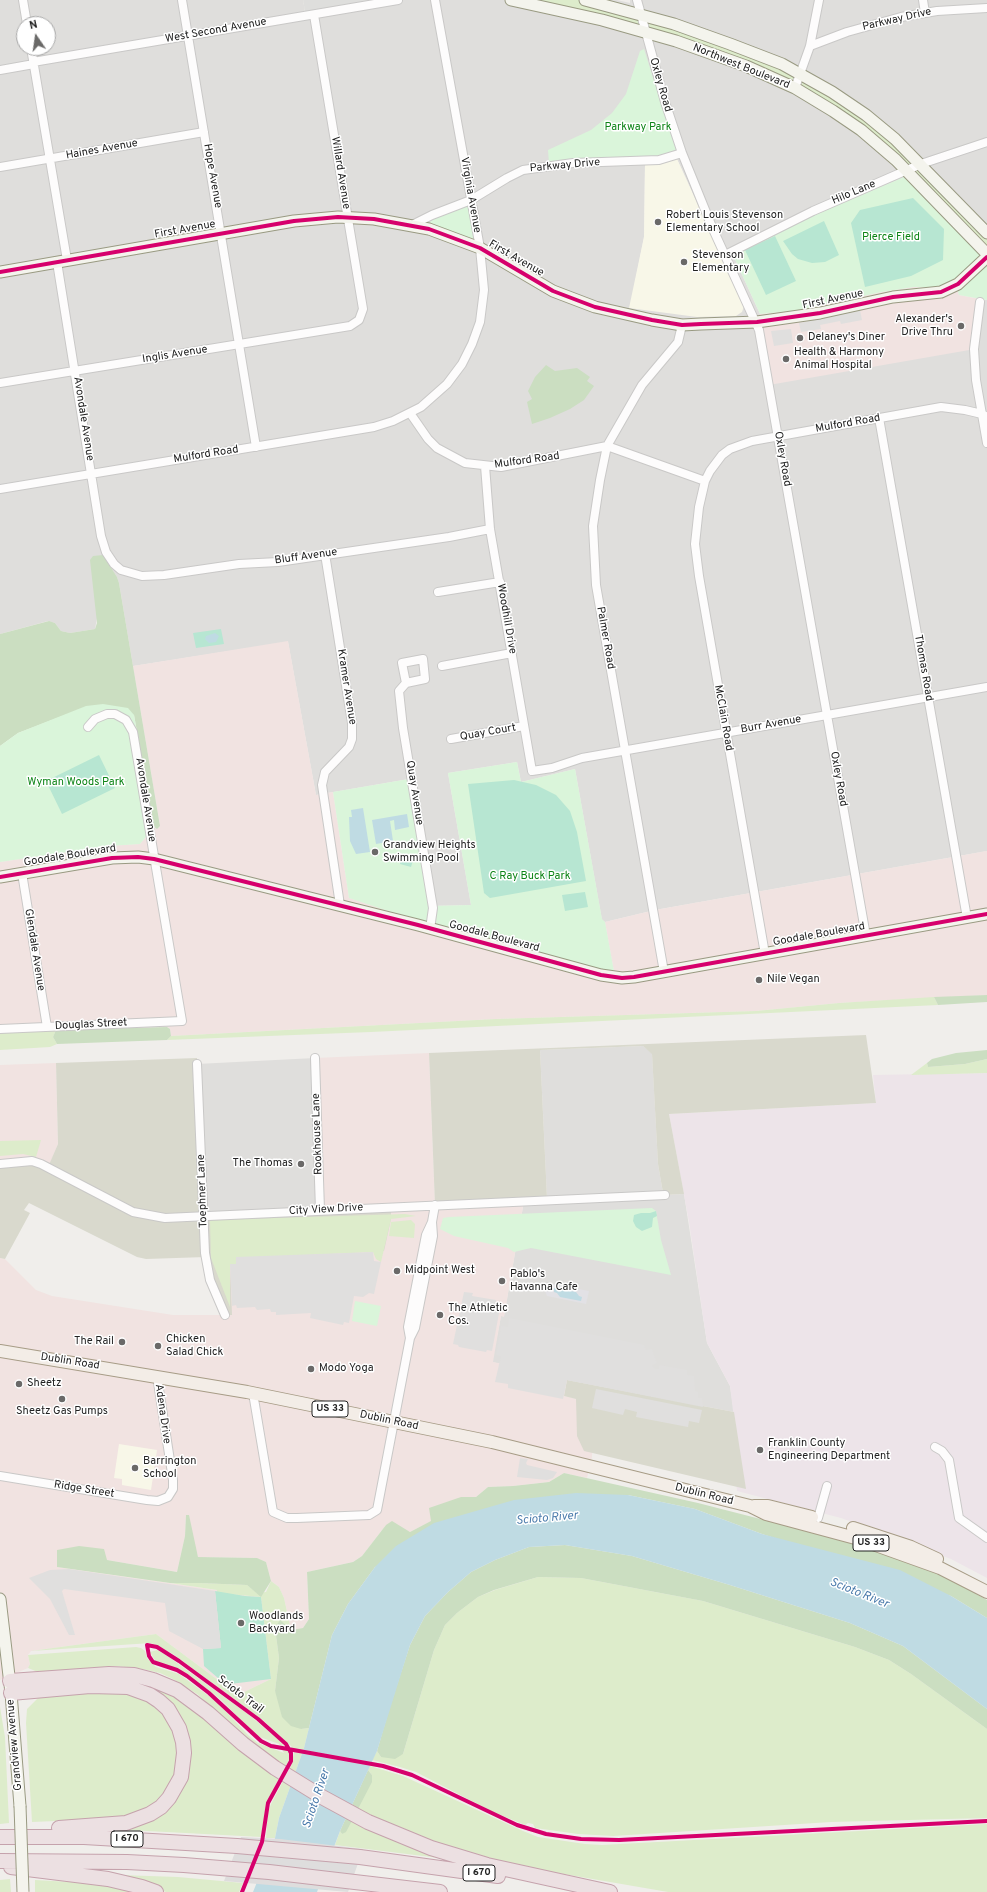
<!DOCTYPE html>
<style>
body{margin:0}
#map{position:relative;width:987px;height:1892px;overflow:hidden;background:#f0eeeb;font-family:Overpass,sans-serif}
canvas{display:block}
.north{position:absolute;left:16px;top:16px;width:40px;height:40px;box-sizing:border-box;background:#fff;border:1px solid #a7a7a7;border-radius:50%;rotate:347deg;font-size:11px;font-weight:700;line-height:16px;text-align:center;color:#222}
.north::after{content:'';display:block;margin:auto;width:14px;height:18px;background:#6a6968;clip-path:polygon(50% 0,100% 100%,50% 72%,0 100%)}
</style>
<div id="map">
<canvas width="987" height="1892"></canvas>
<div class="north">N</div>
</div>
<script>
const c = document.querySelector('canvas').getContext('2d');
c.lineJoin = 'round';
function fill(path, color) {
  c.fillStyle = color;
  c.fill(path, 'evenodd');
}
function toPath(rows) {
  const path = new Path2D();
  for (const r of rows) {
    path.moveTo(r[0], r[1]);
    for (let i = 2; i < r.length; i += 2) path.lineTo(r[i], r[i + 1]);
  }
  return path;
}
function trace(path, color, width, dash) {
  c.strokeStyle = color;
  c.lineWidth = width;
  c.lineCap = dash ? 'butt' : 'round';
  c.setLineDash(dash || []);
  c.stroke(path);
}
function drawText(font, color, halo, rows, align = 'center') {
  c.font = font + ' Overpass,sans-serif';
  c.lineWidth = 3;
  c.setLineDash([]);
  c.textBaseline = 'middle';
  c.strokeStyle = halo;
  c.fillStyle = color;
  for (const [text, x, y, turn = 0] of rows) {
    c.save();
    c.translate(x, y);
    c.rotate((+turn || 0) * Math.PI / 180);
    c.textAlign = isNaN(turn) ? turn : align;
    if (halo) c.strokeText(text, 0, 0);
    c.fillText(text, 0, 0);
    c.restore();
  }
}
const residential = toPath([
 [0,0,303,0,305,12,372,0,617,0,630,3,630,0,987,0,987,262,733,255,760,314,759,332,974,349,985,300,987,300,987,851,655,910,605,922,602,920,575,769,521,782,517,762,448,773,471,905,430,906,409,779,316,795,288,642,133,666,119,583,117,577,107,563,95,629,70,633,61,631,55,623,48,621,0,634],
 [24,24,48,24,48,48,24,48],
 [677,159,744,306,630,308,644,237,645,165],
 [643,1046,652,1053,658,1164,663,1193,547,1198,540,1050],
 [315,1058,320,1210,204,1216,197,1064],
 [684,1194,707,1343,730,1386,734,1412,567,1380,492,1362,501,1316,504,1316,524,1201]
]);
const commercial = toPath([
 [914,287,957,289,959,295,985,300,975,349,769,385,759,332,760,314,794,311,882,292],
 [288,641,316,795,333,792,349,898,615,977,605,922,655,910,987,851,987,995,839,1003,756,1011,496,1019,171,1036,170,1029,167,1027,0,1033,0,862,108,846,140,844,154,827,157,829,160,826,133,666],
 [429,1053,435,1205,524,1201,504,1317,501,1316,493,1362,568,1377,564,1396,585,1401,593,1432,592,1457,587,1478,564,1473,549,1482,513,1486,488,1487,476,1497,461,1497,432,1521,410,1532,386,1525,362,1556,353,1562,307,1572,309,1619,303,1628,291,1630,284,1598,279,1587,271,1581,266,1562,256,1558,198,1557,186,1515,185,1536,177,1572,107,1560,57,1567,217,1590,218,1593,261,1597,271,1679,238,1695,156,1634,31,1651,28,1655,30,1664,28,1668,0,1680,0,1258,5,1259,36,1290,52,1296,173,1315,225,1315,207,1268,320,1210,315,1058],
 [56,1063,58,1144,48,1168,0,1164,0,1065]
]);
const industrial = toPath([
 [987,1073,987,1578,951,1559,841,1518,737,1491,732,1447,733,1411,730,1386,707,1343,689,1222,669,1114,876,1103,873,1075]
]);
const education = toPath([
 [677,159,744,306,742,312,736,316,697,317,629,308,644,237,645,165],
 [119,1444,157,1450,151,1490,122,1485,122,1479,114,1478]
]);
const religious = toPath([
 [303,0,372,0,305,12]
]);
const construction = toPath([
 [866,1035,876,1103,669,1114,684,1194,435,1205,429,1053],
 [643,1046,652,1054,658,1164,663,1193,547,1198,540,1050],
 [197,1058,204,1216,391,1207,391,1219,384,1251,236,1258,230,1264,232,1315,225,1315,206,1257,146,1259,137,1257,29,1203,24,1210,30,1213,5,1259,0,1258,0,1164,16,1162,48,1167,58,1144,56,1063],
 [567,1380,734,1412,746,1489,584,1451,577,1436,576,1399,564,1396]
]);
const grass = toPath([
 [511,0,585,0,782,64,866,115,987,233,987,254,861,130,746,66],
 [934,997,938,1005,371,1032,167,1040,171,1036,496,1019,756,1011,839,1003],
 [56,1030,53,1037,57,1044,50,1047,0,1050,0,1033],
 [987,1059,987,1073,911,1075,927,1063,928,1067,965,1064],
 [41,1140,36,1157,23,1154,0,1156,0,1141],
 [405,1214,416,1216,391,1219,381,1262,376,1259,373,1252,236,1258,236,1264,230,1264,230,1307,211,1258,210,1220],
 [411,1220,415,1224,414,1238,389,1236,391,1222],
 [538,1577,581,1578,703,1601,855,1647,889,1660,911,1674,987,1729,987,1818,831,1822,613,1836,578,1834,535,1828,533,1824,528,1823,525,1825,491,1811,416,1772,400,1767,372,1760,377,1751,381,1757,403,1754,434,1650,445,1625,457,1613,478,1597,495,1590],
 [271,1581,279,1587,284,1598,291,1630,275,1628,279,1658,275,1691,301,1729,309,1728,304,1748,279,1818,275,1838,266,1838,268,1813,271,1804,291,1766,294,1753,292,1747,265,1722,173,1654,151,1643,31,1651,156,1634,238,1695,271,1679,261,1597,217,1593,217,1590,170,1583,199,1583,247,1585,257,1593,266,1592],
 [136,1647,141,1648,145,1651,147,1658,156,1667,179,1674,217,1702,249,1736,258,1743,284,1753,279,1744,257,1736,220,1699,184,1672,156,1662,150,1652,157,1650,166,1655,248,1714,281,1742,289,1753,289,1760,285,1768,252,1745,197,1694,173,1679,160,1673,138,1668,116,1666,38,1672,28,1668,30,1664,28,1655],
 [130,1681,150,1686,178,1699,280,1776,266,1805,261,1837,128,1830,128,1827,169,1804,184,1729],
 [97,1691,130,1693,150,1701,166,1716,176,1735,178,1770,164,1798,135,1814,104,1819,32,1822,26,1723,27,1709,39,1697],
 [0,1707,5,1737,9,1823,0,1824],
 [370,1766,403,1776,523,1831,538,1837,585,1844,602,1845,987,1824,987,1892,668,1892,517,1866,440,1855,439,1858,335,1845,340,1831,342,1834,356,1810,372,1775,368,1770],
 [120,1875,178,1877,243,1883,239,1892,166,1892],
 [10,1879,11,1892,0,1892,0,1880],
 [35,1880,88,1883,143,1892,35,1892]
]);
const forest = toPath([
 [546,365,555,371,577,368,590,377,587,381,594,386,584,400,570,409,550,418,532,424,527,402,532,399,528,391,535,377],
 [103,555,117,577,119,583,160,826,157,829,154,827,134,715,86,707,18,733,0,746,0,634,49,621,55,623,61,631,70,633,95,629,97,623,90,560,93,556],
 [987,995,987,1002,938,1005,934,997],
 [167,1027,170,1029,171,1036,167,1040,57,1044,53,1037,56,1030],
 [987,1050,987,1059,965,1064,928,1067,927,1063,932,1059,956,1053],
 [564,1473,698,1503,854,1543,945,1576,987,1600,987,1618,951,1596,762,1534,695,1509,628,1495,375,1567,348,1604,332,1635,309,1728,301,1729,291,1726,282,1717,275,1691,279,1658,275,1628,280,1620,291,1630,303,1628,309,1619,307,1572,353,1562,362,1556,386,1525,392,1521,410,1532,431,1521,429,1508,461,1497,476,1497,488,1487,513,1486,549,1482],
 [186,1515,189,1515,198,1557,257,1558,266,1562,271,1581,261,1597,247,1585,199,1583,170,1583,57,1567,57,1550,79,1546,104,1549,107,1560,177,1572,185,1536],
 [565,1545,632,1556,730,1585,850,1623,903,1646,987,1709,987,1729,911,1674,889,1660,855,1647,703,1601,581,1578,538,1577,494,1590,478,1597,457,1613,445,1625,434,1650,403,1754,395,1759,381,1757,377,1751,390,1706,410,1645,425,1616,448,1592,471,1572,495,1560,529,1547],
 [368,1770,372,1775,372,1782,346,1832,342,1834,340,1831]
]);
const park = toPath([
 [644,49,676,150,653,157,549,163,548,150,591,130,612,113,626,94,640,51],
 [904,177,987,262,987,300,959,295,957,289,914,287,882,292,794,311,760,314,733,255,815,215],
 [470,202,478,244,420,224],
 [103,704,128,708,134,715,154,827,140,844,108,846,0,862,0,746,18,733,86,706],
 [517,762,521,782,575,769,602,919,605,922,615,977,484,943,349,898,333,792,409,779,430,906,471,905,448,773],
 [652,1208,656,1211,661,1240,671,1275,531,1248,514,1252,508,1248,454,1236,440,1229,443,1218,449,1217],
 [355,1301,381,1306,377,1326,352,1321]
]);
const pitch = toPath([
 [913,198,944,229,943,260,911,276,865,287,851,223,860,210],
 [824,221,839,255,825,262,812,263,798,259,792,254,783,241],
 [775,236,796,281,766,295,745,250],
 [221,629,224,644,196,648,193,633],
 [99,755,115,788,62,814,46,781],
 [514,780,536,785,556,795,570,811,577,832,586,881,490,898,484,893,468,784],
 [402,854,414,857,411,867,400,864],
 [585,892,588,907,565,911,562,895],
 [656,1211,657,1216,653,1218,652,1227,642,1231,636,1227,633,1221,634,1215,641,1213,650,1213],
 [215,1591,245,1596,261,1597,271,1679,230,1684,218,1678,204,1666,203,1649,221,1648]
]);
const parking = toPath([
 [860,310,862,320,841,324,840,321,820,325,821,329,801,332,799,323],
 [791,329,793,343,774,346,771,331],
 [373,1252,374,1261,381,1262,374,1294,369,1293,363,1297,354,1296,349,1323,344,1322,343,1325,310,1318,311,1313,276,1315,276,1312,271,1312,270,1309,257,1310,255,1307,237,1308,236,1305,232,1306,230,1264,236,1264,236,1257],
 [464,1292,473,1293,472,1296,496,1300,495,1307,500,1308,492,1351,487,1350,486,1352,459,1347,458,1345,453,1344],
 [509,1318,644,1345,646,1350,652,1349,657,1363,652,1365,655,1369,659,1369,659,1365,687,1370,687,1375,694,1376,695,1391,698,1392,698,1398,702,1398,703,1407,567,1380,563,1399,508,1388,508,1384,495,1382,501,1356,496,1355,501,1326,508,1327],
 [596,1389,702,1410,699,1423,689,1421,688,1427,636,1417,637,1412,625,1409,623,1415,592,1408],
 [520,1458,528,1459,526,1463,527,1465,557,1472,553,1478,547,1480,517,1477],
 [69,1569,215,1591,221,1648,203,1649,169,1631,165,1603,64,1589,62,1591,75,1635,69,1635,50,1599,29,1578,50,1570]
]);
const plaza = toPath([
 [553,1284,589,1291,586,1304,547,1296,545,1291]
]);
const water = toPath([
 [215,633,219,636,216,642,209,643,205,639,206,636],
 [363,808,370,852,356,854,350,841,349,817,352,817,351,810],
 [407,814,409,827,395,830,394,820,390,821,393,841,376,844,372,820],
 [554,1288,576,1292,579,1296,582,1297,581,1301,560,1297,557,1293,554,1292],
 [576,1493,628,1495,695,1509,762,1534,900,1570,951,1596,987,1618,987,1709,903,1646,850,1623,730,1585,632,1556,565,1545,529,1547,495,1560,471,1572,448,1592,425,1616,410,1645,377,1751,340,1831,317,1892,253,1892,275,1838,279,1818,304,1748,332,1635,348,1604,375,1567,396,1546,434,1523,514,1500]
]);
const pier = toPath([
 [272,1744,383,1764,382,1768,271,1748],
 [241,1837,280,1839,363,1849,348,1892,224,1881]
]);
const street = toPath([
 [23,0,27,24],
 [182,0,256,447],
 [637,0,665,102,682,153,712,227,759,330,866,936],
 [923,0,925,13],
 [810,46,847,32,901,17,937,11,987,8],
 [31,48,67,260],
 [33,62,398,0],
 [0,70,34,64],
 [795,88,810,46,819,0],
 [0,167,204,132],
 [412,225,432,215,471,200,507,178,523,170,573,163,659,160,682,153],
 [725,255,813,211,921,164,987,142],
 [57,262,101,536,106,552,114,564,121,570,142,576,164,575,239,564,278,562,449,537,490,529],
 [980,302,974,349,976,380,987,443],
 [0,383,350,326,359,320,363,309,314,15],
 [410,413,428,439,437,448,465,463,501,467,607,446,705,481],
 [879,418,967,918],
 [485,466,490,529,532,771,552,768,582,758,987,687],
 [0,489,374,427,393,421,421,407,447,384,462,364,472,344,480,322,484,290,480,248,435,0],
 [325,554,352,723,352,739,349,747,325,772,322,785,340,905],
 [438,592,500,582],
 [442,666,512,653],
 [406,683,402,663,423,659,425,679,406,683,399,691,403,728,433,908,430,929],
 [451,739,524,726],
 [22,873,47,1027],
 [765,954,699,576,695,544,699,507,705,481,710,471,722,455,730,449,752,441,941,407,965,410,982,414,987,417],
 [664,972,596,585,593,526,600,480,607,446,642,385,678,342,682,325],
 [0,1029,182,1021,133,732,126,720,115,714,107,714,95,719,88,727],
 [315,1058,320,1210],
 [197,1064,205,1253,210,1280,225,1315],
 [0,1164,32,1161,41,1164,133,1212,165,1218,665,1195],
 [410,1338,415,1328,433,1236,432,1222,435,1205],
 [253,1393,273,1512,287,1518,297,1518,369,1515,377,1510,410,1338,408,1327,426,1235,432,1222],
 [935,1447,942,1451,949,1460,959,1518,987,1538],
 [0,1476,147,1500,158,1501,168,1497,173,1489,173,1480,157,1376],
 [818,1518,827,1486]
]);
const secondary = toPath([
 [511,0,602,20,676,41,746,66,795,88,833,111,861,130,896,160,987,254],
 [585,0,674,24,730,44,782,64,832,92,866,115,895,139,987,233],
 [0,272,294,221,338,217,374,219,429,229,480,248,553,291,595,307,652,320,682,325,701,324,757,322,820,313,893,297,941,292,958,284,987,257],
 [0,877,112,858,138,857,154,859,418,925,601,975,622,978,634,977,987,914],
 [0,1599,11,1693,20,1806]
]);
const primary = toPath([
 [0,1351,247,1392,492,1442,750,1506,766,1514,859,1539,940,1568,987,1592],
 [754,1506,768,1506,812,1517],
 [853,1528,911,1547,937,1559]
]);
const highway = toPath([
 [10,1681,109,1674,134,1675,153,1680,177,1690,208,1713,243,1744,275,1768,322,1797,368,1822,431,1848,487,1865,610,1892],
 [11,1693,90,1686,128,1687,150,1695,159,1701,168,1709,179,1728,183,1742,184,1753,181,1777,169,1798,161,1807,150,1814,126,1823,59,1828],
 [0,1837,84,1837,237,1846,360,1857,498,1876],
 [0,1861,127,1862,184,1865,269,1872,440,1892],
 [11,1867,108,1879,142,1887,156,1892]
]);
const secondaryBridge = toPath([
 [20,1806,23,1892]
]);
const cycleway = toPath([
 [0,272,294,221,338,217,374,219,429,229,480,248,553,291,595,307,652,320,682,325,701,324,757,322,820,313,893,297,941,292,958,284,987,257],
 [0,877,112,858,138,857,154,859,418,925,601,975,622,978,634,977,987,914],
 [242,1892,262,1842,268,1803,291,1761,291,1753,286,1744,258,1719,179,1661,157,1647,147,1645,149,1656,153,1662,177,1670,187,1676,209,1693,261,1741,271,1746,383,1766,412,1775,517,1825,546,1834,581,1839,619,1840,987,1821]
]);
const markers = [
 [658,222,4,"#6a6968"],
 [684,262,4,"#6a6968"],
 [961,326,4,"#6a6968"],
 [800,338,4,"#6a6968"],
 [786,359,4,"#6a6968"],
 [375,852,4,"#6a6968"],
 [759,980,4,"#6a6968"],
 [301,1164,4,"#6a6968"],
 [397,1271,4,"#6a6968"],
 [502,1281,4,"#6a6968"],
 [440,1315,4,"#6a6968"],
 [122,1342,4,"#6a6968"],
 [158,1346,4,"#6a6968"],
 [311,1369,4,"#6a6968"],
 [19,1384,4,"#6a6968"],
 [62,1399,4,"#6a6968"],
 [760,1450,4,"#6a6968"],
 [135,1468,4,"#6a6968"],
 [241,1623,4,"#6a6968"]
];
const shields = [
 [330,1409,36],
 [871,1543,36],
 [127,1839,32],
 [479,1873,32]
];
const shieldNames = [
 ["US 33",330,1409],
 ["US 33",871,1543],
 ["I 670",127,1839],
 ["I 670",479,1873]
];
const streetNames = [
 ["Parkway Drive",897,20,-13],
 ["West Second Avenue",216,31,-10],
 ["Northwest Boulevard",741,67,22],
 ["Oxley Road",660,85,74],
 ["Haines Avenue",102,150,-10],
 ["Parkway Drive",565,166,-5],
 ["Willard Avenue",340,173,81],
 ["Hope Avenue",212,176,80],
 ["Hilo Lane",854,193,-23],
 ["Virginia Avenue",470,195,80],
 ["First Avenue",185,230,-10],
 ["First Avenue",516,259,30],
 ["First Avenue",833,300,-12],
 ["Inglis Avenue",175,355,-9],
 ["Avondale Avenue",83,419,81],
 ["Mulford Road",848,424,-10],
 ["Mulford Road",206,455,-9],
 ["Oxley Road",782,459,80],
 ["Mulford Road",527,461,-8],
 ["Bluff Avenue",306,557,-8],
 ["Woodhill Drive",506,619,80],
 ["Palmer Road",605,638,80],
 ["Thomas Road",923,668,80],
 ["Kramer Avenue",346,687,81],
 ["McClain Road",723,718,80],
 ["Burr Avenue",771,725,-10],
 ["Quay Court",488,733,-10],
 ["Oxley Road",838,779,80],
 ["Quay Avenue",414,793,81],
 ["Avondale Avenue",145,800,81],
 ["Goodale Boulevard",70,856,-9],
 ["Goodale Boulevard",819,935,-10],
 ["Goodale Boulevard",494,937,15],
 ["Glendale Avenue",34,950,81],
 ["Douglas Street",91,1025,-3],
 ["Rookhouse Lane",318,1134,-92],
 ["Toephner Lane",203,1191,-92],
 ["City View Drive",326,1210,-3],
 ["Dublin Road",70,1362,9],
 ["Adena Drive",162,1414,82],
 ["Dublin Road",389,1421,12],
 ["Ridge Street",84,1490,9],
 ["Dublin Road",704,1495,14],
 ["Scioto Trail",240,1695,37],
 ["Grandview Avenue",15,1745,-95]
];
const parkNames = [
 ["Parkway Park",638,128],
 ["Pierce Field",891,238],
 ["Wyman Woods Park",76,783],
 ["C Ray Buck Park",530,877]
];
const poiNames = [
 ["Robert Louis Stevenson",666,216],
 ["Elementary School",666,229],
 ["Stevenson",692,256],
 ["Elementary",692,269],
 ["Alexander's",953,320,"right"],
 ["Drive Thru",953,333,"right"],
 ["Delaney's Diner",808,338],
 ["Health & Harmony",794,353],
 ["Animal Hospital",794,366],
 ["Grandview Heights",383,846],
 ["Swimming Pool",383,859],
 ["Nile Vegan",767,980],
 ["The Thomas",293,1164,"right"],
 ["Midpoint West",405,1271],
 ["Pablo's",510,1275],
 ["Havanna Cafe",510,1288],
 ["The Athletic",448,1309],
 ["Cos.",448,1322],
 ["Chicken",166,1340],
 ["Salad Chick",166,1353],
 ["The Rail",114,1342,"right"],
 ["Modo Yoga",319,1369],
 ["Sheetz",27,1384],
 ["Sheetz Gas Pumps",62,1412,"center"],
 ["Franklin County",768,1444],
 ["Engineering Department",768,1457],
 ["Barrington",143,1462],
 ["School",143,1475],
 ["Woodlands",249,1617],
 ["Backyard",249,1630]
];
const waterNames = [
 ["Scioto River",547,1519,-5],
 ["Scioto River",859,1594,22],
 ["Scioto River",317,1799,-71]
];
fill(residential, '#dfdedc');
fill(commercial, '#f1e3e1');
fill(industrial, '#ede4e9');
fill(education, '#f8f7e8');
fill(religious, '#dededc');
fill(construction, '#d9d9cd');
fill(grass, '#ddeccb');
fill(forest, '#cbdec1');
fill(park, '#daf5da');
fill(pitch, '#b7e6d2');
fill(parking, '#e0dfde');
fill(plaza, '#e2e1e5');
fill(water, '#bfdbe3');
fill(pier, '#dedddd');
trace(street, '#c9c8c7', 10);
trace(secondary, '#999a82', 13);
trace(primary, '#a79c86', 14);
trace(highway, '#c5a2ac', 16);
trace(street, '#fdfcfc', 8);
trace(secondary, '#f4f4ed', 11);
trace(primary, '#f3ede7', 12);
trace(highway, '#ece0e2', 14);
trace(secondaryBridge, '#999a82', 13, []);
trace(secondaryBridge, '#f4f4ed', 11);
trace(cycleway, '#d6006c', 4);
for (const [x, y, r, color] of markers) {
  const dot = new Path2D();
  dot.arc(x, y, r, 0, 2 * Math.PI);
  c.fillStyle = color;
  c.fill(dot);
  trace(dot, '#fff', 1.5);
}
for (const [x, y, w] of shields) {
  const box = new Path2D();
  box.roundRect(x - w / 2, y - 8, w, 16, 3);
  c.fillStyle = '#fff';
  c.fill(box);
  trace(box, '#222', 1);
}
drawText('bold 10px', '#222', null, shieldNames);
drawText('11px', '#222', '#fff', streetNames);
drawText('11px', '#0c8416', '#fff', parkNames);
drawText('11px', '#222', '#fff', poiNames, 'left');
drawText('italic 12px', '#4a7aab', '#fff', waterNames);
</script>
